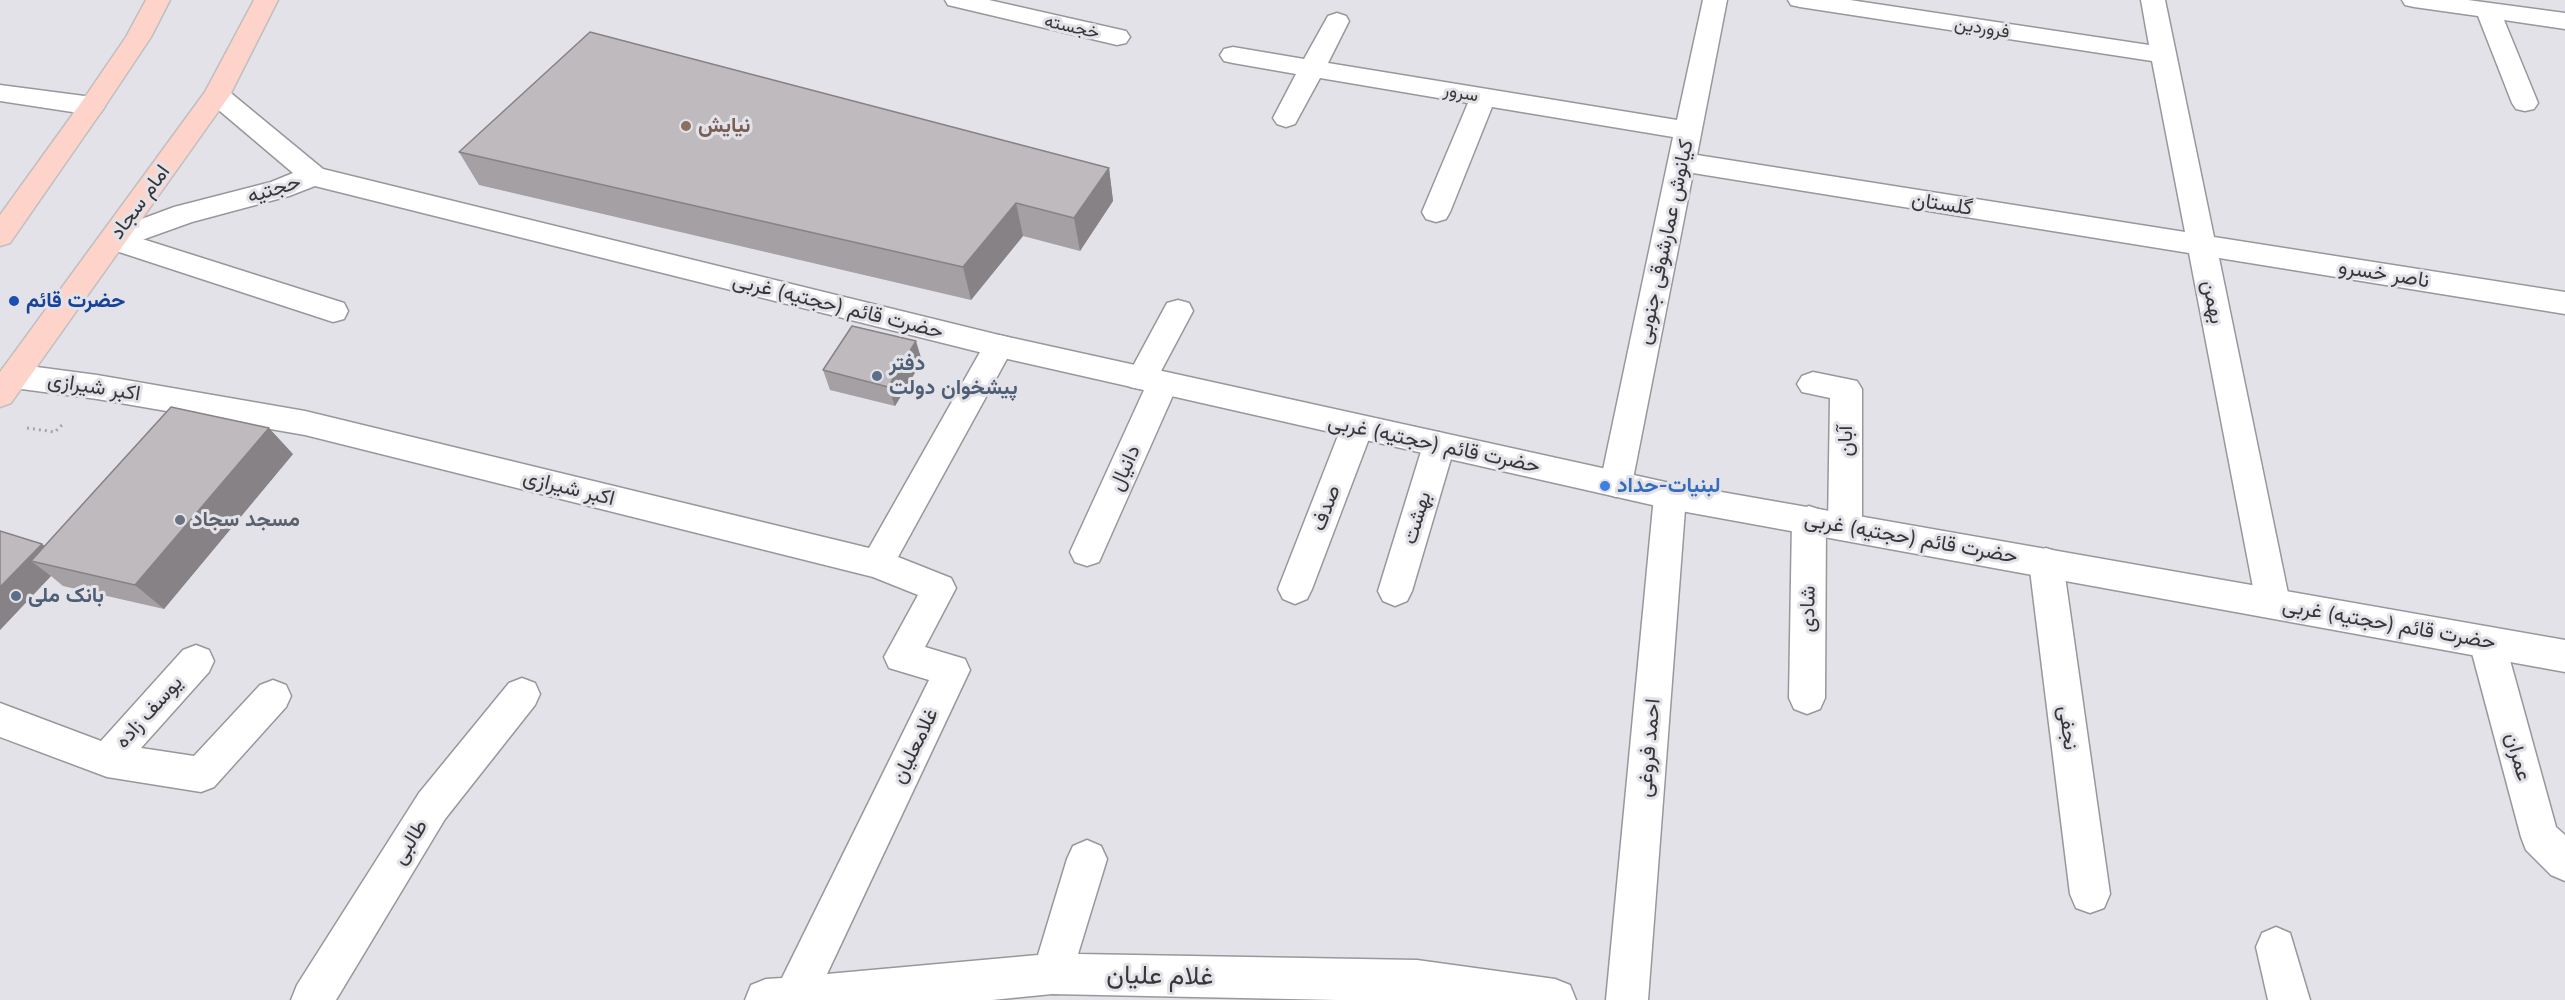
<!DOCTYPE html>
<meta charset="utf-8">
<style>
body{margin:0}
canvas{display:block;background:#e3e2e8}
</style>
<canvas width="2565" height="1000"></canvas>
<script>
const c = document.querySelector('canvas').getContext('2d');
c.lineJoin = 'round';
function toPath(rows) {
  const path = new Path2D();
  for (const r of rows) {
    path.moveTo(r[0], r[1]);
    for (let i = 2; i < r.length; i += 2) path.lineTo(r[i], r[i + 1]);
  }
  return path;
}
function trace(path, color, width, dash) {
  c.strokeStyle = color;
  c.lineWidth = width;
  c.lineCap = dash ? 'butt' : 'round';
  c.setLineDash(dash || []);
  c.stroke(path);
}
function fill(path, color) {
  c.fillStyle = color;
  c.fill(path, 'evenodd');
}
function drawText(font, color, halo, rows, align = 'center') {
  c.font = font + ' Mulish,Vazirmatn,sans-serif';
  c.lineWidth = 6;
  c.setLineDash([]);
  c.textBaseline = 'middle';
  c.strokeStyle = halo;
  c.fillStyle = color;
  for (const [text, x, y, turn = 0] of rows) {
    c.save();
    c.translate(x, y);
    c.rotate((+turn || 0) * Math.PI / 180);
    c.textAlign = isNaN(turn) ? turn : align;
    if (halo) c.strokeText(text, 0, 0);
    c.fillText(text, 0, 0);
    c.restore();
  }
}
const path = toPath([
 [27,428,55,432,62,425]
]);
const minor = toPath([
 [945,0,989,0,1126,31,1130,37,1126,43,1117,45,948,5,945,0],
 [1703,0,1727,0,1697,155,2185,232,2152,61,1800,7,1791,5,1788,0,1850,0,2149,45,2141,0,2165,0,2214,237,2565,292,2565,314,2219,258,2290,603,2285,613,2273,618,2261,613,2256,603,2189,253,1693,173,1632,484,1628,493,1616,497,1604,493,1600,484,1673,137,1492,107,1450,212,1446,219,1436,222,1426,219,1422,212,1468,103,1320,78,1295,124,1286,127,1277,124,1273,118,1296,74,1233,63,1224,61,1220,55,1224,49,1233,47,1304,59,1328,16,1337,13,1346,16,1349,21,1328,63,1677,120,1703,0],
 [2402,0,2468,0,2565,13,2565,29,2504,20,2538,103,2534,109,2525,111,2516,109,2512,103,2478,16,2414,7,2405,5,2402,0],
 [0,85,92,97,101,100,105,106,101,112,92,115,0,101,0,85],
 [114,230,344,303,348,311,344,319,333,322,104,247,100,240,104,233,114,230],
 [1178,300,1189,303,1193,311,1160,373,1173,376,1178,384,1099,562,1087,566,1075,562,1070,552,1144,390,1130,387,1126,379,1167,303,1178,300],
 [999,335,1010,338,1014,346,898,557,951,578,956,588,925,647,965,659,970,670,827,974,1038,955,1067,859,1073,846,1087,840,1101,846,1107,859,1078,954,1417,960,1555,979,1570,985,1576,1000,1337,1000,1052,994,992,1000,745,1000,751,985,766,979,782,978,929,680,889,668,884,657,918,595,873,577,305,435,97,399,14,388,3,384,0,379,3,368,14,364,97,375,305,411,869,548,988,338,999,335],
 [1813,372,1857,381,1862,389,1862,526,1857,536,1845,540,1833,536,1828,526,1830,398,1802,392,1797,384,1802,376,1813,372],
 [1357,416,1368,419,1373,428,1312,589,1307,599,1295,604,1283,599,1278,589,1341,428,1346,419,1357,416],
 [1439,432,1450,436,1455,445,1412,591,1407,601,1395,606,1383,601,1378,591,1423,445,1428,436,1439,432],
 [1670,483,1682,487,1686,496,1648,1000,1606,1000,1654,496,1658,487,1670,483],
 [1809,506,1821,510,1826,520,1825,698,1820,709,1807,714,1794,709,1789,698,1792,520,1797,510,1809,506],
 [2046,548,2058,552,2063,562,2110,894,2104,908,2090,913,2076,908,2070,894,2029,562,2034,552,2046,548],
 [2487,627,2500,631,2505,642,2556,827,2565,835,2565,881,2551,875,2526,850,2521,837,2469,642,2474,631,2487,627],
 [196,645,209,650,214,661,209,672,141,748,194,756,260,685,273,680,286,685,291,696,286,707,214,787,201,792,107,777,0,737,0,703,101,741,183,650,196,645],
 [522,678,535,683,540,694,535,705,445,819,336,1000,291,1000,297,985,419,793,509,683,522,678],
 [2276,927,2290,933,2310,1000,2268,1000,2256,947,2262,933,2276,927]
]);
const tertiary = toPath([
 [217,87,226,89,323,169,999,335,1670,483,2565,640,2565,672,1670,509,999,357,315,186,289,196,192,222,114,250,104,247,100,240,104,233,174,207,271,182,293,173,208,101,204,95,208,89,217,87]
]);
const primary = toPath([
 [146,0,170,0,151,37,101,112,10,243,0,246,0,215,83,100,126,37,146,0],
 [254,0,278,0,230,95,11,403,0,407,0,372,205,92,254,0]
]);
const wall = toPath([
 [459,152,1109,168,1113,201,1080,251,1023,236,971,300,479,185],
 [922,361,895,406,830,390,823,370],
 [293,454,164,609,63,586,51,576,0,630,0,531,42,544,45,546]
]);
const shadedWall = toPath([
 [1109,168,1113,201,1080,251,1074,218],
 [1016,203,1023,236,971,300,963,267],
 [916,341,922,361,895,406,888,387],
 [269,428,293,454,164,609,135,585],
 [42,544,65,562,31,561,51,576,0,630,0,587]
]);
const building = toPath([
 [590,32,1109,168,1074,218,1016,203,963,267,459,152,590,32],
 [852,326,916,341,888,387,823,370,852,326],
 [171,407,269,428,135,585,31,561,171,407],
 [0,531,42,544,0,587,0,531]
]);
const markers = [
 [686,126,6,"#8d6e63"],
 [14,301,6,"#1a4fb4"],
 [877,376,6,"#5c6f8a"],
 [1605,486,6,"#3f7fe0"],
 [180,520,6,"#6b7280"],
 [16,596,6,"#5c6f8a"]
];
const farStreetnames = [
 ["خجسته",1072,27,13],
 ["فروردین",1982,28,9],
 ["سرور",1461,93,10]
];
const educationNames = [
 ["نیایش",698,126]
];
const streetNames = [
 ["حجتیه",274,189,-17],
 ["امام سجاد",140,202,-54],
 ["گلستان",1942,204,9],
 ["کیانوش عمارشوقی جنوبی",1665,242,-78],
 ["ناصر خسرو",2384,274,9],
 ["بهمن",2213,302,79],
 ["حضرت قائم (حجتیه) غربی",838,306,14],
 ["اکبر شیرازی",94,387,9],
 ["آبان",1846,441,-90],
 ["حضرت قائم (حجتیه) غربی",1434,444,12],
 ["دانیال",1125,468,-66],
 ["اکبر شیرازی",569,488,14],
 ["صدف",1326,508,-69],
 ["بهشت",1417,518,-73],
 ["حضرت قائم (حجتیه) غربی",1911,538,10],
 ["شادی",1808,609,-89],
 ["حضرت قائم (حجتیه) غربی",2389,624,10],
 ["یوسف زاده",149,712,-48],
 ["نجفی",2068,728,83],
 ["غلامعلیان",915,746,-64],
 ["احمد فروغی",1649,748,-85],
 ["عمران",2518,757,75],
 ["طالبی",410,842,-58]
];
const transitNames = [
 ["حضرت قائم",26,301]
];
const serviceNames = [
 ["دفتر",889,364],
 ["پیشخوان دولت",889,388],
 ["بانک ملی",28,596]
];
const shopNames = [
 ["لبنیات-حداد",1617,486]
];
const worshipNames = [
 ["مسجد سجاد",192,520]
];
const nearStreetnames = [
 ["غلام علیان",1160,976,1]
];
trace(minor, '#98979c', 3);
trace(tertiary, '#98979c', 3);
trace(primary, '#bfbfc0', 3);
trace(path, '#a4a3a8', 3, [2, 4]);
fill(minor, '#fff');
fill(tertiary, '#fff');
fill(primary, '#fed3ca');
fill(wall, '#a4a0a3');
fill(shadedWall, '#868285');
fill(building, '#bfbabe');
trace(building, '#868285', 1.5);
for (const [x, y, r, color] of markers) {
  const dot = new Path2D();
  dot.arc(x, y, r, 0, 2 * Math.PI);
  c.fillStyle = color;
  c.fill(dot);
  trace(dot, '#e3e2e8', 2);
}
drawText('18px', '#373639', '#e3e2e8', farStreetnames);
drawText('bold 21px', '#785e54', '#e3e2e8', educationNames, 'left');
drawText('21px', '#373639', '#e3e2e8', streetNames);
drawText('bold 21px', '#164399', '#e3e2e8', transitNames, 'left');
drawText('bold 21px', '#4e5e75', '#e3e2e8', serviceNames, 'left');
drawText('bold 21px', '#366cbe', '#e3e2e8', shopNames, 'left');
drawText('bold 21px', '#5b616d', '#e3e2e8', worshipNames, 'left');
drawText('26px', '#373639', '#e3e2e8', nearStreetnames);
</script>
